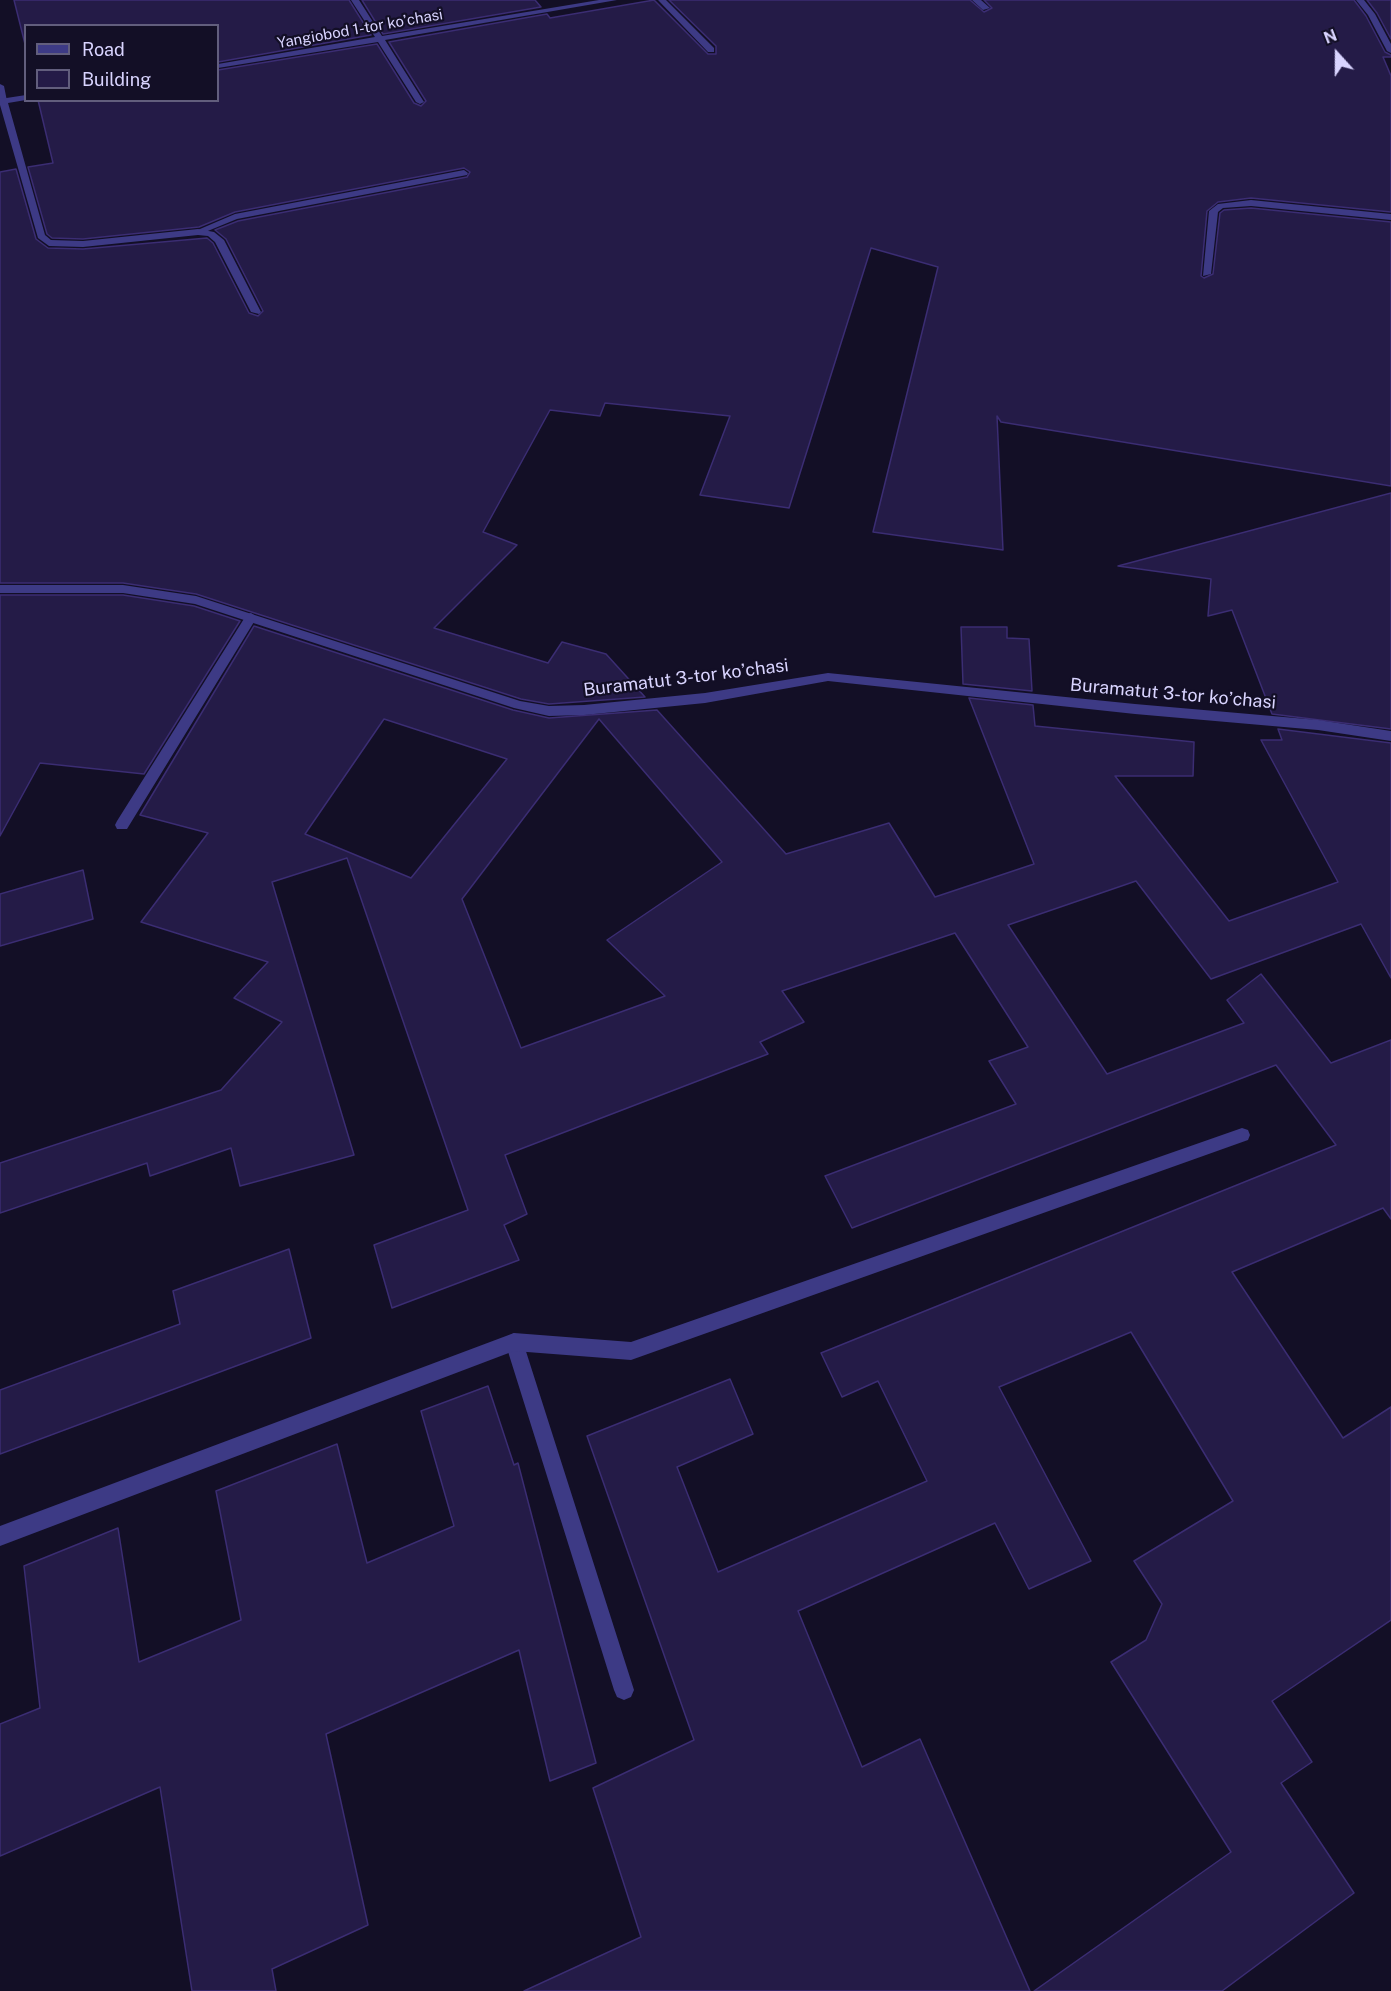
<!DOCTYPE html>
<meta charset="utf-8">
<style>
body{margin:0}
#map{position:relative;width:1391px;height:1991px;overflow:hidden;background:#130f26;font-family:"Public Sans",sans-serif}
canvas{display:block}
.legend{position:absolute;left:24px;top:24px;width:195px;height:78px;box-sizing:border-box;background:#130f26;border:2px solid #625e7d;margin:0;padding:8px 10px;list-style:none;font-size:18px;color:#d9d4ff}
.legend li{display:flex;align-items:center;gap:12px;height:30px}
.legend b{width:30px;border:2px solid #625e7d}
.north{position:absolute;left:1307px;top:24px;width:60px;height:60px;-webkit-text-stroke:4px #130f26;paint-order:stroke;rotate:339deg;font-size:16px;font-weight:700;line-height:24px;text-align:center;color:#d9d4ff}
.north::after{content:'';display:block;margin:auto;width:21px;height:27px;background:#d9d4ff;clip-path:polygon(50% 0,100% 100%,50% 72%,0 100%)}
</style>
<div id="map">
<canvas width="1391" height="1991"></canvas>
<ul class="legend">
<li><b style="height:8px;background:#3d3a85"></b>Road</li>
<li><b style="height:16px;background:#241b47"></b>Building</li>
</ul>
<div class="north">N</div>
</div>
<script>
const c = document.querySelector('canvas').getContext('2d');
c.lineJoin = 'round';
function fill(path, color) {
  c.fillStyle = color;
  c.fill(path, 'evenodd');
}
function toPath(rows) {
  const path = new Path2D();
  for (const r of rows) {
    path.moveTo(r[0], r[1]);
    for (let i = 2; i < r.length; i += 2) path.lineTo(r[i], r[i + 1]);
  }
  return path;
}
function trace(path, color, width, dash) {
  c.strokeStyle = color;
  c.lineWidth = width;
  c.lineCap = dash ? 'butt' : 'round';
  c.setLineDash(dash || []);
  c.stroke(path);
}
function drawText(font, color, halo, rows, align = 'center') {
  c.font = font + ' "Public Sans",sans-serif';
  c.lineWidth = 4.5;
  c.setLineDash([]);
  c.textBaseline = 'middle';
  c.strokeStyle = halo;
  c.fillStyle = color;
  for (const [text, x, y, turn = 0] of rows) {
    c.save();
    c.translate(x, y);
    c.rotate((+turn || 0) * Math.PI / 180);
    c.textAlign = isNaN(turn) ? turn : align;
    if (halo) c.strokeText(text, 0, 0);
    c.fillText(text, 0, 0);
    c.restore();
  }
}
const building = toPath([
 [14,0,349,0,371,35,218,62,218,26,26,26,26,48,14,0],
 [362,0,535,0,541,7,383,34,362,0],
 [654,0,708,54,716,54,716,46,669,0,970,0,984,12,992,8,984,0,1354,0,1366,16,1385,52,1391,55,1391,57,1383,57,1391,76,1391,212,1251,198,1218,202,1207,211,1201,276,1204,278,1213,274,1220,213,1224,210,1251,208,1391,222,1391,486,1001,422,997,416,1003,550,873,532,938,267,871,248,789,508,700,495,730,416,605,403,600,416,550,410,483,532,517,545,434,628,548,663,562,642,606,654,645,697,549,704,521,699,196,594,123,583,0,583,0,172,16,169,36,239,48,248,83,249,207,238,213,243,249,313,258,316,263,311,226,239,215,230,238,221,467,177,470,172,464,168,235,212,199,227,83,239,52,238,47,234,28,167,53,163,38,100,218,100,218,70,377,44,414,103,421,106,426,101,389,42,547,14,550,18,654,0],
 [1367,0,1391,0,1391,39,1377,13,1367,0],
 [1391,493,1391,729,1272,714,1232,610,1208,616,1211,579,1118,566,1391,493],
 [0,595,123,595,194,606,240,621,144,774,40,763,0,836,0,595],
 [254,626,513,710,549,718,657,710,786,854,889,823,935,897,1034,864,969,698,1033,705,1035,726,1194,742,1193,776,1115,776,1229,921,1338,882,1261,740,1282,740,1278,729,1391,743,1391,978,1361,924,1211,979,1136,881,1008,925,1107,1074,1244,1023,1227,1000,1261,974,1331,1063,1391,1040,1391,1219,1383,1208,1232,1272,1343,1438,1391,1407,1391,1620,1272,1701,1312,1762,1281,1783,1354,1893,1222,1991,1034,1991,1231,1852,1111,1662,1146,1640,1162,1604,1134,1561,1233,1501,1131,1332,999,1387,1091,1561,1029,1589,995,1523,798,1611,862,1767,920,1739,1030,1991,524,1991,641,1937,593,1788,694,1740,587,1436,730,1379,753,1434,677,1467,718,1572,927,1481,878,1381,842,1397,821,1353,1336,1145,1276,1065,852,1228,825,1176,1016,1104,989,1061,1028,1047,955,933,782,991,804,1022,760,1042,768,1054,505,1155,527,1214,504,1225,519,1260,392,1308,374,1245,468,1210,347,858,272,882,354,1155,240,1186,231,1148,150,1176,147,1163,0,1213,0,1163,221,1090,282,1022,234,998,268,962,141,922,208,833,140,815,254,626],
 [384,719,507,759,411,878,305,834,384,719],
 [599,719,722,862,607,940,665,996,521,1048,462,899,599,719],
 [961,627,1007,627,1007,638,1029,639,1032,691,963,684,961,627],
 [83,870,93,919,0,946,0,894,83,870],
 [289,1249,311,1338,0,1454,0,1390,180,1324,173,1291,289,1249],
 [488,1386,514,1465,518,1463,596,1763,550,1781,519,1650,326,1734,368,1925,272,1969,276,1991,192,1991,160,1787,0,1856,0,1724,40,1708,24,1566,118,1528,139,1662,241,1620,216,1491,337,1444,367,1563,454,1526,421,1411,488,1386]
]);
const service = toPath([
 [972,0,981,0,990,8,983,10,972,0],
 [0,84,4,86,7,101,3,103,0,103,0,84],
 [464,170,468,173,467,175,237,219,198,235,193,232,235,214,464,170],
 [251,613,257,617,127,829,117,829,115,825,117,821,247,614,251,613],
 [514,1333,520,1336,523,1342,634,1690,631,1697,624,1700,617,1697,614,1690,505,1342,508,1336,514,1333]
]);
const minor = toPath([
 [351,0,359,0,382,36,599,0,617,0,385,40,424,102,420,104,416,102,378,42,218,68,218,64,375,37,351,0],
 [658,0,666,0,714,48,714,52,708,52,658,0],
 [1356,0,1364,0,1375,14,1391,44,1391,53,1387,51,1368,15,1356,0],
 [26,95,26,100,8,103,45,235,51,240,83,241,198,229,214,232,224,240,261,312,259,314,251,312,215,242,208,236,198,235,83,247,49,246,38,238,0,105,0,99,26,95],
 [1251,200,1391,214,1391,220,1251,206,1223,208,1218,212,1211,274,1203,276,1209,211,1218,204,1251,200],
 [0,585,123,585,196,596,520,701,549,706,584,705,705,693,828,673,1135,704,1318,720,1391,731,1391,741,1318,730,1135,714,828,681,705,703,584,715,549,716,514,708,195,604,123,593,0,593,0,585],
 [1242,1128,1248,1130,1250,1135,1248,1140,631,1360,514,1351,0,1546,0,1526,514,1333,631,1342,1242,1128]
]);
const farStreetnames = [
 ["Yangiobod 1-tor koʼchasi",360,29,-10]
];
const streetNames = [
 ["Buramatut 3-tor koʼchasi",686,678,-7],
 ["Buramatut 3-tor koʼchasi",1173,694,5]
];
fill(building, '#241b47');
trace(building, '#3b2d73', 1.5);
fill(service, '#3d3a85');
fill(minor, '#3d3a85');
drawText('15px', '#d9d4ff', '#130f26', farStreetnames);
drawText('18px', '#d9d4ff', '#130f26', streetNames);
</script>
